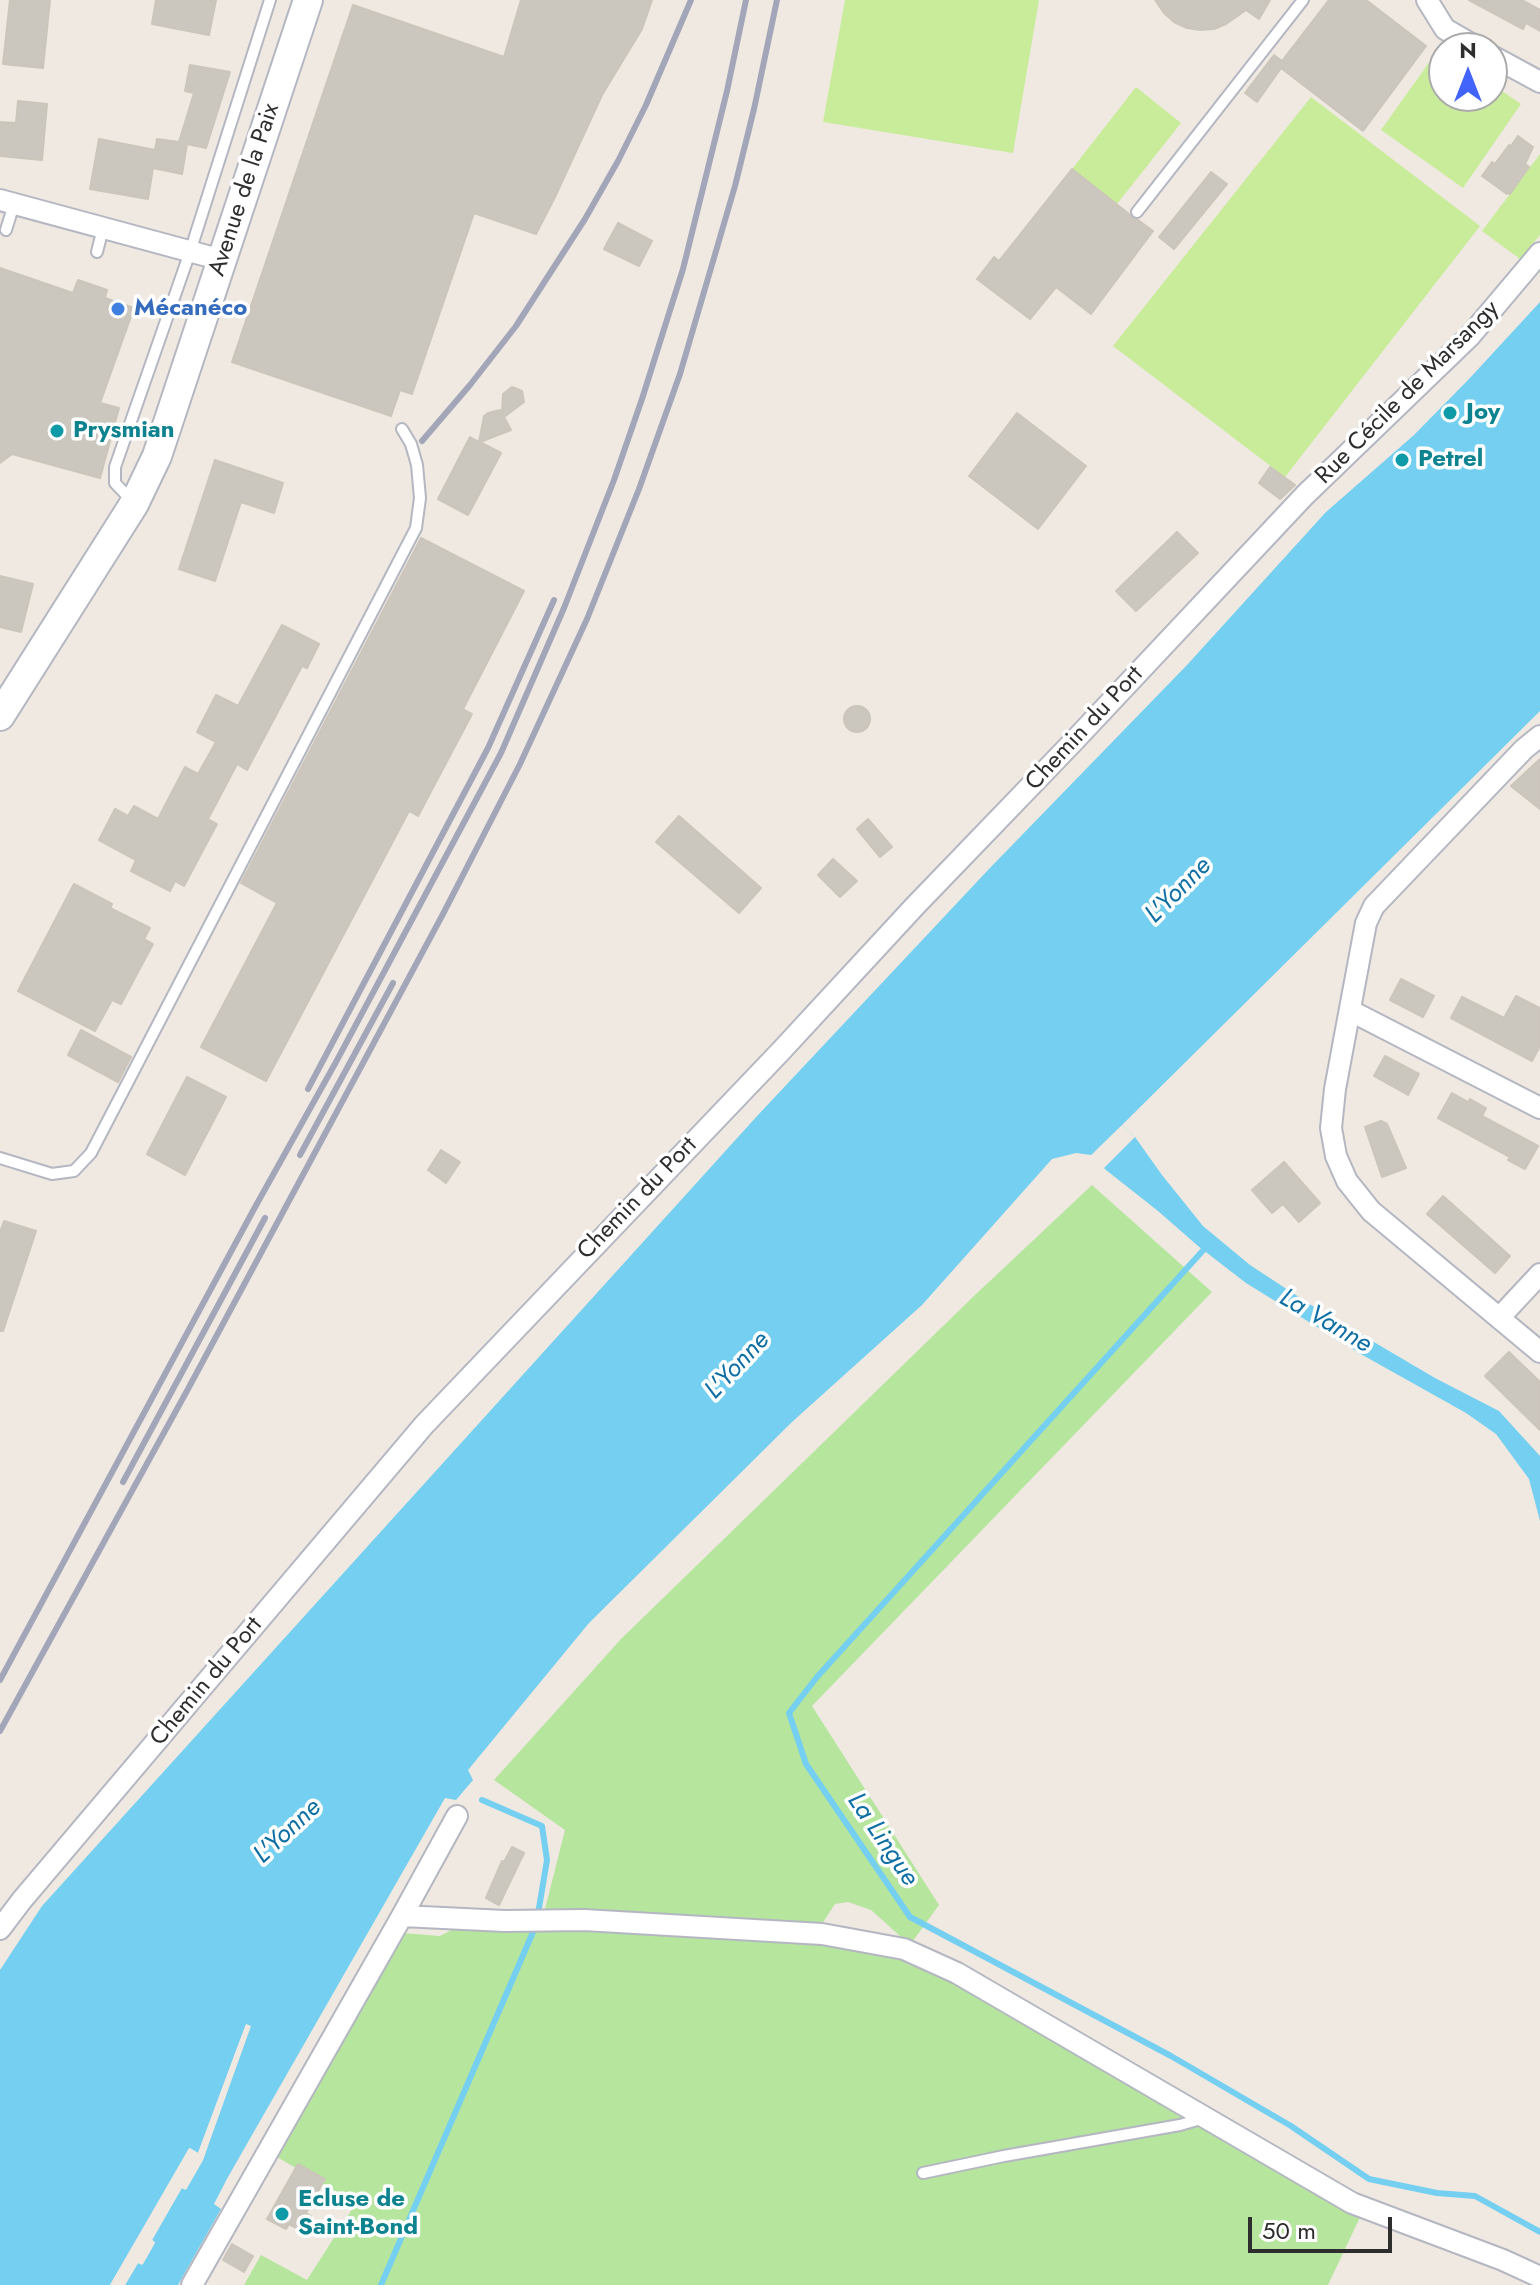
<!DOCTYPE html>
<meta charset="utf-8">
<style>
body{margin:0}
#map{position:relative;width:1540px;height:2285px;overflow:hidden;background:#efe9e1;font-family:Jost,sans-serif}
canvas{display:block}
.north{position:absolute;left:1428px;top:32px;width:80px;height:80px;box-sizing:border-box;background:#fff;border:2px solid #ababab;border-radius:50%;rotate:0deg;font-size:22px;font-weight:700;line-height:32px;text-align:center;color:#2e2e2e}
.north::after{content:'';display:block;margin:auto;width:28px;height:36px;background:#4264fb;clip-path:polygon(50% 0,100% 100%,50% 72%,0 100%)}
.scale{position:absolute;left:1248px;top:2217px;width:144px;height:36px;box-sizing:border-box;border:4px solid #2e2e2e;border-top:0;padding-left:10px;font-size:24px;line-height:28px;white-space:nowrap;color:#2e2e2e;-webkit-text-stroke:6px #fff;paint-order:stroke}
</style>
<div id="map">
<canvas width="1540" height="2285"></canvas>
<div class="north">N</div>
<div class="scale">50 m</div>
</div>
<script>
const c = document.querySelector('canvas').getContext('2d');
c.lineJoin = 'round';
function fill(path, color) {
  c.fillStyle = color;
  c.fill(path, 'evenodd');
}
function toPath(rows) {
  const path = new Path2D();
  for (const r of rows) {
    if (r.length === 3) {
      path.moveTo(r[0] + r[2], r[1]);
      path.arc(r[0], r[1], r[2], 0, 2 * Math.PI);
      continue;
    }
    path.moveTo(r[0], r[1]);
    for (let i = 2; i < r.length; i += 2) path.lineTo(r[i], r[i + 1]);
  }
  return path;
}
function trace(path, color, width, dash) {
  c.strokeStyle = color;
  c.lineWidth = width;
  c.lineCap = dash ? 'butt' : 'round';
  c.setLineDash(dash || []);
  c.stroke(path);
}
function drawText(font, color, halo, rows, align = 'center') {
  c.font = font + ' Jost,sans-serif';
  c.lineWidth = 7;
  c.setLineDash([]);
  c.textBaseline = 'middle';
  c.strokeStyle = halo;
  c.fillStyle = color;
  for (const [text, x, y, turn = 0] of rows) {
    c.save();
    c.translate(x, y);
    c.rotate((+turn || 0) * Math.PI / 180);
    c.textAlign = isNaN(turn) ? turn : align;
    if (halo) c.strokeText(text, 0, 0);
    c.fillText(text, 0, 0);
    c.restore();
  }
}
const green = toPath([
 [1092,1185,1212,1292,812,1706,939,1905,910,1945,871,1910,848,1902,835,1904,822,1924,808,1930,543,1917,565,1830,494,1780,621,1639,974,1296],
 [457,1927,538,1927,808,1941,906,1955,1063,2044,1330,2203,1362,2213,1328,2285,244,2285,261,2255,307,2280,356,2203,277,2157,402,1933,440,1936]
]);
const pitch = toPath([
 [845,0,1039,0,1013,153,823,122],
 [1440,47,1444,50,1444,96,1492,96,1492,84,1521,104,1463,188,1381,130],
 [1136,87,1181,123,1117,204,1072,169],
 [1311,97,1480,226,1285,477,1113,346],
 [1540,154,1540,235,1520,259,1482,231]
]);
const water = toPath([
 [1540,302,1540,711,1122,1125,1135,1137,1162,1175,1203,1226,1250,1265,1311,1305,1435,1378,1499,1411,1540,1456,1540,1521,1529,1479,1496,1434,1466,1413,1359,1353,1246,1283,1198,1246,1158,1211,1106,1170,1091,1155,1076,1153,1052,1159,922,1305,792,1422,589,1623,468,1770,473,1780,456,1800,445,1798,228,2177,214,2204,221,2209,178,2285,125,2285,138,2263,143,2264,155,2243,152,2240,182,2188,186,2189,203,2160,246,2024,198,2153,190,2148,110,2285,0,2285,0,1970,42,1906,758,1115,988,870,1187,665,1326,512,1414,435,1469,379]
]);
const pier = toPath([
 [1122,1125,1135,1137,1101,1171,1087,1159],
 [246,2024,251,2026,203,2160,186,2190,181,2188,152,2240,155,2242,142,2265,138,2263,125,2285,121,2285,135,2260,141,2259,150,2244,148,2239,178,2186,184,2185,200,2158,200,2157,191,2154,115,2285,110,2285,189,2148,198,2153]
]);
const stream = toPath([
 [1207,1246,817,1677,789,1713,806,1764,910,1917,1171,2056,1291,2126,1369,2179,1437,2193,1475,2196,1540,2232],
 [482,1800,542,1826,547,1860,538,1914],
 [381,2285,533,1932]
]);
const building = toPath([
 [10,0,50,0,43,68,3,64,10,0],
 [156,0,216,0,209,35,152,24,156,0],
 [521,0,652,0,642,29,602,95,555,197,536,234,474,213,412,394,400,390,391,416,232,362,353,5,504,57,521,0],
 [1155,0,1270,0,1259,19,1246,10,1226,24,1214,29,1200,30,1187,28,1174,22,1164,13,1155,0],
 [1329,0,1366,0,1426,46,1363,131,1281,68,1257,102,1245,93,1274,55,1282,61,1329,0],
 [1469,0,1522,0,1540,10,1540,31,1526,23,1523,29,1469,0],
 [190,65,230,72,206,148,187,144,182,174,153,168,148,199,90,189,99,139,155,150,157,139,179,142,194,93,185,91,190,65],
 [18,101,47,104,42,160,0,156,0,122,16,123,18,101],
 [1518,136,1533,147,1525,164,1529,167,1510,194,1508,192,1507,194,1482,176,1492,162,1495,164,1509,145,1511,146,1518,136],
 [1072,169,1129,214,1133,219,1138,220,1153,231,1091,314,1056,287,1030,319,977,279,994,257,999,261,1072,169],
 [1211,172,1227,184,1174,249,1159,237,1211,172],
 [618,223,652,241,639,266,604,249,618,223],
 [0,268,73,293,78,280,107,290,105,298,134,308,100,403,119,408,100,478,12,454,0,463,0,268],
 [512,387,522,391,524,402,504,417,511,430,480,442,501,453,468,515,438,499,470,437,479,442,484,416,488,413,500,410,502,413,503,394,512,387],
 [1017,413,1086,466,1038,529,969,476,1017,413],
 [215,460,283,483,274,513,241,502,215,581,179,569,215,460],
 [1270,467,1295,485,1280,499,1259,483,1270,467],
 [1177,532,1198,553,1136,611,1116,591,1177,532],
 [421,538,524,591,463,709,472,714,418,816,409,811,266,1081,201,1047,277,903,241,883,421,538],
 [0,576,33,584,21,632,0,627,0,576],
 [282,625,319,644,307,668,302,666,247,770,237,764,208,819,217,824,184,886,175,881,170,891,131,871,136,860,99,840,115,809,128,816,134,806,158,819,185,767,198,774,216,742,197,732,216,695,238,706,282,625],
 [857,719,13],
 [1540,759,1540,809,1511,786,1540,759],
 [679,816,761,888,739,913,656,842,679,816],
 [868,819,892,847,880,857,857,829,868,819],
 [833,859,857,881,840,897,818,875,833,859],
 [74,884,112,904,110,908,150,928,144,939,153,944,121,1004,112,1000,95,1031,18,991,74,884],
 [1401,979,1434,996,1423,1017,1390,1000,1401,979],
 [1516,996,1540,1008,1540,1046,1532,1061,1451,1018,1462,997,1504,1018,1516,996],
 [81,1030,131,1057,118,1082,68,1055,81,1030],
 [1385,1056,1419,1074,1408,1095,1374,1076,1385,1056],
 [187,1077,226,1097,185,1175,147,1154,187,1077],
 [1452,1093,1468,1102,1470,1099,1486,1108,1482,1116,1538,1146,1525,1169,1508,1160,1510,1157,1438,1118,1452,1093],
 [1381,1121,1387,1124,1406,1168,1382,1177,1365,1127,1381,1121],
 [441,1150,460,1162,446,1183,428,1170,441,1150],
 [1284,1162,1320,1203,1299,1222,1283,1204,1272,1213,1252,1190,1284,1162],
 [1443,1196,1510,1256,1495,1273,1427,1214,1443,1196],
 [4,1221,36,1231,3,1331,0,1331,0,1233,4,1221],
 [1509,1352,1540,1382,1540,1430,1485,1376,1509,1352],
 [512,1847,524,1853,499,1905,486,1898,502,1861,504,1862,512,1847],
 [298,2164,325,2179,306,2213,311,2216,302,2231,289,2224,286,2229,267,2219,298,2164],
 [232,2244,253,2256,244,2272,223,2260,232,2244]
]);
const service = toPath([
 [1137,212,1303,0],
 [6,230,14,204],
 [97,252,103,228],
 [133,502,115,483,115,467,190,252,270,0],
 [0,1158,52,1174,74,1171,91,1153,416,528,420,498,417,465,411,444,402,429],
 [923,2173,1004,2156,1180,2125,1204,2118]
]);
const minor = toPath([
 [1427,0,1445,29,1478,48],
 [1492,56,1540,82],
 [0,200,222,260],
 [1540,736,1524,749,1374,906,1366,923,1335,1089,1331,1128,1336,1156,1347,1181,1371,1211,1540,1352],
 [1351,1011,1540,1108],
 [1499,1318,1540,1274],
 [402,1916,505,1921,584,1920,822,1934,904,1949,957,1973,1352,2203,1503,2260,1540,2277],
 [0,1929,22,1900,424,1425,781,1051,915,906,1073,742,1305,495,1470,336,1540,253],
 [192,2285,402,1916,457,1816]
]);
const secondary = toPath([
 [0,716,134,504,157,456,308,0]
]);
const rail = toPath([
 [422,441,470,385,516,326,585,219,618,161,646,105,691,0],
 [308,1089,488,748,554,600],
 [300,1155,393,983],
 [123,1482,265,1218],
 [0,1680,254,1209,336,1062,501,753,564,608,614,480,642,399,683,269,727,91,746,0],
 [0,1731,188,1389,443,914,520,764,587,619,639,489,680,374,735,186,754,109,777,0]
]);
const markers = [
 [118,309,8,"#3f7fe0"],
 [1450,413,8,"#0f9aa8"],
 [57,431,8,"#0f9aa8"],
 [1402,460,8,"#0f9aa8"],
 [282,2214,8,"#0f9aa8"]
];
const streetNames = [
 ["Avenue de la Paix",245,190,-72],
 ["Rue Cécile de Marsangy",1408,393,-45],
 ["Chemin du Port",1085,729,-47],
 ["Chemin du Port",638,1199,-46],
 ["Chemin du Port",207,1682,-50]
];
const shopNames = [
 ["Mécanéco",134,309]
];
const cultureNames = [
 ["Joy",1466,413],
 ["Prysmian",73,431],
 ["Petrel",1418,460],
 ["Ecluse de",298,2200],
 ["Saint-Bond",298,2228]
];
const waterNames = [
 ["L'Yonne",1179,891,-45],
 ["La Vanne",1325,1322,30],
 ["L'Yonne",738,1366,-47],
 ["L'Yonne",288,1832,-43],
 ["La Lingue",882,1840,56]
];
fill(green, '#b6e59e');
fill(pitch, '#c9ec9a');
fill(water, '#75cff0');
fill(pier, '#efe9e1');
trace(stream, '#75cff0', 6);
fill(building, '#cbc7bf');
trace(building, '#cbc5ba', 2);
trace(service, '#b4b7c1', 14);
trace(minor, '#b4b7c1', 24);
trace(secondary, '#b4b7c1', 32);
trace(service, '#fff', 10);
trace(minor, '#fff', 20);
trace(secondary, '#fff', 28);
trace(rail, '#a3a6b8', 6);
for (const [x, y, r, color] of markers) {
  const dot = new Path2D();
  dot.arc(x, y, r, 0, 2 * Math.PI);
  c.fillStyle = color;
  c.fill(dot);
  trace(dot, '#fff', 3);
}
drawText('24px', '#2e2e2e', '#fff', streetNames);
drawText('bold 24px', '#366cbe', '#fff', shopNames, 'left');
drawText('bold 24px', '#0d838f', '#fff', cultureNames, 'left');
drawText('italic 26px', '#0d6fa3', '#fff', waterNames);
</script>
